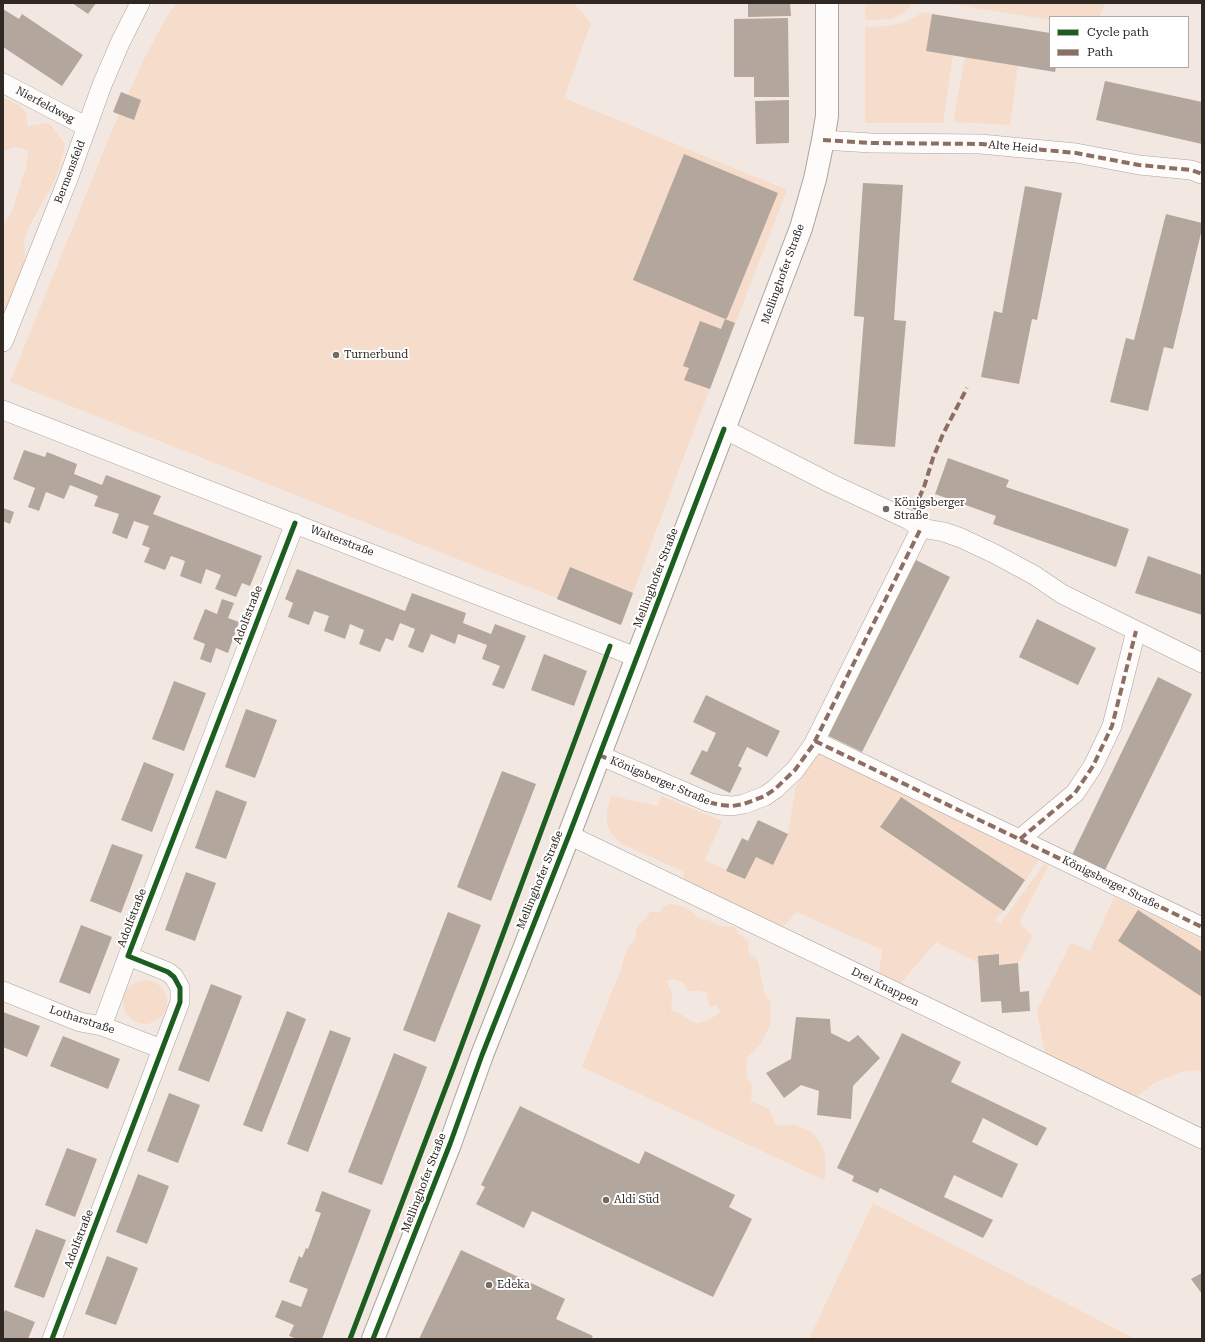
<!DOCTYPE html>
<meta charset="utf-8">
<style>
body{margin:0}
#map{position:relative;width:1205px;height:1342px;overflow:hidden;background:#f2e8e1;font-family:"Roboto Serif",serif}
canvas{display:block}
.frame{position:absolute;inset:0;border:4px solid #2f2823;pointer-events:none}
.legend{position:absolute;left:1049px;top:16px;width:140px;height:52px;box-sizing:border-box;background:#fff;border:1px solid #aca9a7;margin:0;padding:5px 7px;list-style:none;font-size:12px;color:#2f2823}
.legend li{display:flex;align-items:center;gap:8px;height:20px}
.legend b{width:20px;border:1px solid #aca9a7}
</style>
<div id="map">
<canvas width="1205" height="1342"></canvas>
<div class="frame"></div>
<ul class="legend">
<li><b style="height:5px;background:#1b5e20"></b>Cycle path</li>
<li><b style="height:5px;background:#8d6e63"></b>Path</li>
</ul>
</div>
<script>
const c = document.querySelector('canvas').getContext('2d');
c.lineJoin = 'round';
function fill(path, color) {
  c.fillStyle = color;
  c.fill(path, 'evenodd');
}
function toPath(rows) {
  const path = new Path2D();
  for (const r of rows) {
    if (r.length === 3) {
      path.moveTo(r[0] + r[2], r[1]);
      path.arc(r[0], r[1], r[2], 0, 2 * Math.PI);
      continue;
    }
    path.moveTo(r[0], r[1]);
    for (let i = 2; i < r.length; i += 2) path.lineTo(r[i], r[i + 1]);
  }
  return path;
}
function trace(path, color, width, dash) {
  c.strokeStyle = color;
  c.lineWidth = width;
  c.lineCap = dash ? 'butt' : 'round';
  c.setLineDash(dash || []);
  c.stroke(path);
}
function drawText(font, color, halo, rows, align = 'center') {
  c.font = font + ' "Roboto Serif",serif';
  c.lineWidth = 4;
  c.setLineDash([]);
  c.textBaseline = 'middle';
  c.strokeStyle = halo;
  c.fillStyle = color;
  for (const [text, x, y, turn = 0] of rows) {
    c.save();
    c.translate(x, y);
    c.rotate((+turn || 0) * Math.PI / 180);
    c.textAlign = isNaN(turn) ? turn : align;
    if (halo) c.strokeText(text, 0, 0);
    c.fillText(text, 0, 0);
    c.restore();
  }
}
const green = toPath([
 [176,3,574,3,591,23,564,98,787,190,690,440,621,625,546,594,10,382,113,128,142,63,167,16],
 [865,3,913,3,906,11,892,19,865,20],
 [944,3,1106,3,1099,17,1050,17,1050,20],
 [923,12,932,14,926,51,953,55,943,123,865,123,865,27,887,26,903,23,914,18],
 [965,57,1018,66,1010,125,953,122],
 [3,97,19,105,26,113,28,126,47,123,52,126,65,144,59,168,55,180,29,227,24,241,25,253,23,268,3,344,3,227,13,209,18,192,26,167,28,152,22,148,14,147,3,151],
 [819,753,1039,860,1004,911,995,920,1000,924,1044,864,1049,865,1020,921,1022,926,1033,936,1018,963,999,965,998,954,978,956,979,963,936,942,901,983,879,973,882,950,797,912,782,928,683,880,684,872,620,843,612,834,607,825,607,812,611,796,658,806,661,796,722,821,705,860,745,879,756,857,788,834,796,785],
 [1114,897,1202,939,1202,1070,1181,1072,1156,1082,1136,1097,1045,1054,1037,1010,1071,943,1090,951],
 [669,904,677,905,686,908,692,912,699,918,711,921,720,926,734,927,739,934,748,941,749,954,757,958,765,996,771,1002,770,1026,760,1045,747,1058,747,1078,752,1085,751,1101,769,1109,776,1126,793,1125,804,1128,815,1135,821,1144,825,1155,826,1174,824,1180,582,1067,622,966,625,954,629,946,635,940,637,927,642,921,647,918,650,911,659,913,664,906],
 [671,979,682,982,689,991,698,991,708,993,707,998,710,1007,716,1005,720,1011,715,1016,705,1021,696,1024,679,1013,671,1011,672,999,671,990,666,981],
 [145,1002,22],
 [873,1203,1135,1339,809,1339]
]);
const building = toPath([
 [72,3,96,3,88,14],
 [748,3,790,3,791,16,748,17],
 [3,9,19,19,22,14,83,55,62,86,3,47],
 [932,14,1050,33,1050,67,1056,67,1055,72,926,51],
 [788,18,789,97,754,97,754,77,734,77,734,19],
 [1105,81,1202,102,1202,144,1096,120],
 [121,92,141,100,134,120,113,112],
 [789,100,789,143,756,144,755,101],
 [684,154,778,193,727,318,725,319,633,280],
 [863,183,903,185,894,320,906,321,895,447,854,444,864,317,854,316],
 [1025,186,1062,193,1037,320,1032,319,1019,384,981,377,994,311,1002,313],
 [1166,214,1202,223,1202,229,1173,349,1164,347,1148,411,1110,402,1126,338,1134,340],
 [725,319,735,323,710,389,684,380,689,368,683,366,700,321,721,329],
 [24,450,45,457,47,452,77,464,74,474,102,485,106,475,161,496,153,514,262,556,250,586,242,583,236,597,215,589,221,575,206,569,201,584,180,576,185,561,171,556,165,570,144,562,150,548,142,545,149,526,134,521,127,539,112,533,119,514,94,506,98,496,70,485,64,499,46,492,39,511,28,507,35,488,13,479],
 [948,458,1009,480,1006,487,1129,529,1116,567,993,524,996,516,935,494],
 [3,508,14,512,10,524,3,521],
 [1148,556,1202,575,1202,615,1135,593],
 [916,560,950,577,862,752,827,735],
 [570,567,633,593,621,625,557,599],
 [297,569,405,611,412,593,466,613,463,623,491,634,495,624,526,636,504,689,492,685,500,666,482,659,487,645,458,634,455,644,431,634,423,653,408,647,415,629,400,623,393,641,386,638,380,652,359,644,364,630,350,624,345,639,324,631,329,616,314,611,309,625,288,617,293,603,285,599],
 [222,599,234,603,228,618,239,622,228,653,216,648,211,663,200,659,205,644,193,639,205,609,217,614],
 [1037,619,1096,648,1078,685,1019,657],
 [544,654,587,671,574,706,531,690],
 [1158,677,1192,694,1105,870,1072,855],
 [174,681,206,693,184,751,152,739],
 [706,695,780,731,767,757,747,747,738,766,742,768,730,793,690,774,702,750,707,752,716,733,693,722],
 [246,709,277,720,255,778,225,767],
 [144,762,174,774,152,832,121,820],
 [502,771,536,784,491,901,457,887],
 [216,790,247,802,226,859,195,848],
 [901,797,1025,880,1004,911,880,827],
 [758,820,788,834,773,865,756,857,745,879,726,871,742,838,748,841],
 [112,844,143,855,121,913,90,901],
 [186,872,216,883,195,941,165,930],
 [1138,910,1202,952,1202,997,1118,941],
 [448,912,481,925,435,1042,403,1030],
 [81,925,112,937,90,994,59,982],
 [999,954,999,965,1018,963,1020,992,1029,991,1030,1011,1002,1013,1001,1001,981,1002,978,956],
 [211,984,242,996,209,1082,178,1070],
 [287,1011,306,1019,262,1132,243,1125],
 [3,1012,40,1026,27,1057,3,1047],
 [796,1017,830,1019,831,1033,849,1042,858,1035,880,1058,853,1086,851,1119,817,1115,819,1091,801,1085,784,1098,766,1073,791,1059],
 [330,1030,351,1038,308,1152,287,1144],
 [902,1033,961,1062,951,1082,1047,1128,1037,1146,983,1118,972,1142,1018,1164,1002,1198,954,1175,944,1197,993,1220,983,1238,880,1188,878,1193,852,1181,854,1176,837,1168],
 [63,1036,120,1059,108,1089,50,1066],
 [394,1053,427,1067,382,1185,348,1172],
 [169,1093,200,1105,178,1163,147,1151],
 [520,1106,639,1164,645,1151,735,1195,729,1207,752,1219,713,1297,532,1211,524,1228,476,1204,485,1187,481,1185],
 [67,1148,97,1159,75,1217,45,1205],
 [138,1174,169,1186,147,1244,116,1232],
 [322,1191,371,1210,322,1339,297,1339,289,1336,294,1325,275,1317,282,1300,301,1307,308,1289,289,1282,299,1256,302,1258,306,1248,308,1249,321,1213,315,1211],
 [36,1229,66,1240,44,1298,14,1287],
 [461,1250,565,1299,556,1319,593,1336,591,1339,419,1339],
 [107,1256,138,1268,116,1325,85,1314],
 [1202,1273,1202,1294,1191,1279],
 [5,1310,35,1322,28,1339,3,1339,3,1315]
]);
const minor = toPath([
 [3,83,87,127],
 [823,140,871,143,981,144,1012,147,1076,153,1139,165,1191,170,1202,174],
 [3,342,68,179,102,85,120,43,140,3],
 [3,410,636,657],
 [724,429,830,483,909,520,921,528,944,532,961,538,995,554,1034,575,1062,594,1202,663],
 [815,741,1202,927],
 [599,755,708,802,720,805,732,806,744,804,765,796,775,789,795,770,813,745,921,528],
 [569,835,1202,1139],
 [1020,839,1075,793,1093,766,1112,726,1136,631],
 [3,991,80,1022,102,1026,162,1049],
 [102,1026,128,956],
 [52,1339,180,1002,180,988,174,977,168,972,128,956,295,523]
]);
const secondary = toPath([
 [373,1339,450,1144,482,1055,569,835,801,228,815,179,823,140,827,116,827,3]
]);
const quiet = toPath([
 [823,140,871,143,981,144,1012,147,1076,153,1139,165,1191,170,1202,174],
 [909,520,924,487,933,458,943,434,967,388],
 [815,741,1202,927],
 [599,755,708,802,720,805,732,806,744,804,765,796,775,789,795,770,813,745,921,528],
 [1020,839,1075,793,1093,766,1112,726,1136,631]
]);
const cycleway = toPath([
 [52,1339,180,1002,180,988,174,977,168,972,128,956,295,523],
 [350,1339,454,1066,610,646],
 [373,1339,450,1144,482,1055,569,835,724,429]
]);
const markers = [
 [336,355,4,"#736b66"],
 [886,509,4,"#736b66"],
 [606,1200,4,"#736b66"],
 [489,1285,4,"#736b66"]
];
const streetNames = [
 ["Nierfeldweg",45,105,28],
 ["Alte Heid",1013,147,5],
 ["Bermensfeld",70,172,-69],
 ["Mellinghofer Straße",783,274,-70],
 ["Walterstraße",342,541,21],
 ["Mellinghofer Straße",656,578,-69],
 ["Adolfstraße",248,615,-69],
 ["Königsberger Straße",660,781,23],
 ["Mellinghofer Straße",540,880,-68],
 ["Königsberger Straße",1111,883,26],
 ["Adolfstraße",132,918,-69],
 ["Drei Knappen",885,987,26],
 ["Lotharstraße",82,1020,18],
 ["Mellinghofer Straße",424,1183,-69],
 ["Adolfstraße",79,1239,-69]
];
const poiNames = [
 ["Turnerbund",344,355],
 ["Königsberger",894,503],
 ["Straße",894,516],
 ["Aldi Süd",614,1200],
 ["Edeka",497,1285]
];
fill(green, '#f6dcca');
fill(building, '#b3a69c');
trace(minor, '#aba39e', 20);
trace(secondary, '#aba39e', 24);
trace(minor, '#fdfcfa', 19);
trace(secondary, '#fdfcfa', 22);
trace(quiet, '#8d6e63', 4, [8, 4]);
trace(cycleway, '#1b5e20', 5);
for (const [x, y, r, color] of markers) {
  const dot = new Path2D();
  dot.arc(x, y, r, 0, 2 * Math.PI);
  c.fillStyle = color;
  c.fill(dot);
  trace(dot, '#fff', 1.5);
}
drawText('11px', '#2f2823', '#fff', streetNames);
drawText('11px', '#2f2823', '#fff', poiNames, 'left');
</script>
